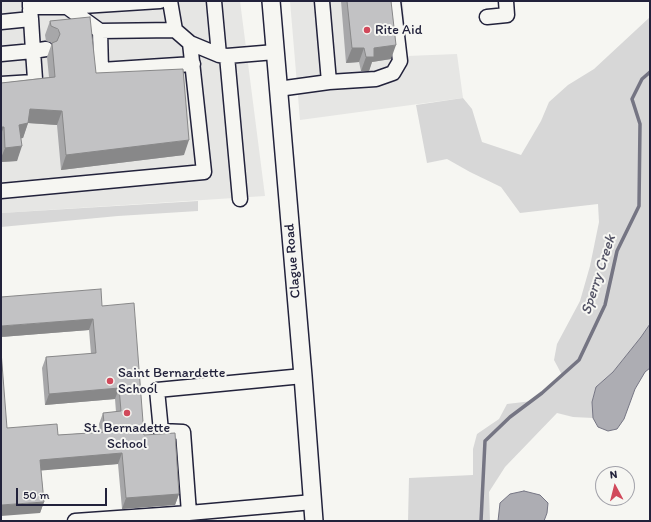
<!DOCTYPE html>
<style>
body{margin:0}
#map{position:relative;width:651px;height:522px;overflow:hidden;background:#f6f6f2;font-family:Itim,sans-serif}
canvas{display:block}
.frame{position:absolute;inset:0;border:2px solid #22223b;pointer-events:none}
.north{position:absolute;left:595px;top:466px;width:40px;height:40px;box-sizing:border-box;background:#f6f6f2;border:1px solid #a1a1a9;border-radius:50%;rotate:353deg;font-size:11px;font-weight:700;line-height:16px;text-align:center;color:#22223b}
.north::after{content:'';display:block;margin:auto;width:14px;height:18px;background:#d1495b;clip-path:polygon(50% 0,100% 100%,50% 72%,0 100%)}
.scale{position:absolute;left:16px;top:488px;width:91px;height:18px;box-sizing:border-box;border:2px solid #22223b;border-top:0;padding-left:5px;font-size:12px;line-height:14px;white-space:nowrap;color:#22223b;-webkit-text-stroke:3px #f6f6f2;paint-order:stroke}
</style>
<div id="map">
<canvas width="651" height="522"></canvas>
<div class="frame"></div>
<div class="north">N</div>
<div class="scale">50 m</div>
</div>
<script>
const c = document.querySelector('canvas').getContext('2d');
c.lineJoin = 'round';
function fill(path, color) {
  c.fillStyle = color;
  c.fill(path, 'evenodd');
}
function toPath(rows) {
  const path = new Path2D();
  for (const r of rows) {
    path.moveTo(r[0], r[1]);
    for (let i = 2; i < r.length; i += 2) path.lineTo(r[i], r[i + 1]);
  }
  return path;
}
function trace(path, color, width, dash) {
  c.strokeStyle = color;
  c.lineWidth = width;
  c.lineCap = dash ? 'butt' : 'round';
  c.setLineDash(dash || []);
  c.stroke(path);
}
function drawText(font, color, halo, rows, align = 'center') {
  c.font = font + ' Itim,sans-serif';
  c.lineWidth = 4;
  c.setLineDash([]);
  c.textBaseline = 'middle';
  c.strokeStyle = halo;
  c.fillStyle = color;
  for (const [text, x, y, turn = 0] of rows) {
    c.save();
    c.translate(x, y);
    c.rotate((+turn || 0) * Math.PI / 180);
    c.textAlign = isNaN(turn) ? turn : align;
    if (halo) c.strokeText(text, 0, 0);
    c.fillText(text, 0, 0);
    c.restore();
  }
}
const built = toPath([
 [1,1,240,1,265,196,1,213],
 [290,1,403,1,407,56,457,54,463,98,300,120]
]);
const green = toPath([
 [650,17,650,324,641,337,613,372,596,387,592,402,593,418,573,417,557,413,505,467,489,492,490,521,408,521,409,478,473,475,473,449,477,434,499,419,507,404,532,401,562,375,554,360,557,344,580,301,590,266,599,222,598,204,520,213,501,187,470,172,447,159,427,163,416,105,463,98,472,109,482,142,521,155,541,121,549,102,568,85,594,69],
 [198,201,198,211,118,216,1,227,1,213]
]);
const water = toPath([
 [650,324,650,368,645,372,635,389,624,419,617,429,608,431,598,427,593,418,592,402,596,387,613,372,641,337,650,324],
 [524,491,540,495,548,503,547,513,544,521,498,521,500,503,510,494,524,491]
]);
const stream = toPath([
 [481,521,485,441,510,417,542,393,579,360,605,305,617,251,639,206,640,124,632,99,642,79,650,72]
]);
const minor = toPath([
 [30,1,30,7,67,7,100,31,175,30,190,43],
 [170,1,175,30],
 [214,1,219,55],
 [67,7,160,1],
 [487,17,507,15,506,1],
 [1,22,31,19,30,10],
 [100,31,101,70,193,64],
 [1,54,33,51,31,19],
 [227,56,240,199],
 [329,82,376,79,393,73,400,61,393,1],
 [1,84,33,82,35,79,33,51,46,49],
 [278,89,329,82,322,1],
 [1,191,204,172,190,43,219,55,227,56,275,52],
 [189,513,183,432,161,431,157,390,303,376],
 [75,521,189,513,313,502]
]);
const major = toPath([
 [271,1,303,376,314,521]
]);
const wall = toPath([
 [341,1,391,1,391,59,372,62,369,71,361,71,359,62,346,63],
 [50,21,96,73,184,155,61,170,57,125,28,123,23,138,21,138,17,161,1,162,1,83,49,77,47,57,52,43,46,41,45,35],
 [102,306,144,435,179,494,175,505,122,509,118,464,41,470,44,502,40,513,7,428,58,435,100,432,99,424,103,413,116,412,115,399,45,405,42,368,46,357,91,354,89,330,1,337]
]);
const shadedWall = toPath([
 [396,45,391,59,372,62,369,71,361,71,366,57,374,48],
 [352,48,364,48,359,62,346,63],
 [30,109,62,111,57,125,28,123,23,138,13,140,19,125],
 [1,127,4,127,1,134],
 [189,140,184,155,61,170,66,155],
 [22,146,17,161,1,162,1,158,5,148],
 [93,319,89,330,1,337,1,326],
 [119,388,115,399,45,405,49,394],
 [122,453,118,464,36,471,40,460],
 [179,494,175,505,122,509,126,498],
 [44,502,40,513,1,516,1,505]
]);
const building = toPath([
 [347,1,391,1,396,45,374,48,374,57,366,57,364,48,352,48,347,1],
 [90,17,96,73,183,69,189,140,66,155,62,111,30,109,28,123,19,125,22,146,5,148,4,127,1,127,1,83,55,77,52,43,57,41,60,34,58,29,51,26,50,21,90,17],
 [101,289,102,306,134,303,144,435,175,433,179,494,126,498,122,453,40,460,44,502,1,505,1,351,7,428,57,424,58,435,105,432,103,413,121,411,119,388,49,394,46,357,96,353,93,319,1,326,1,297,101,289]
]);
const markers = [
 [367,30,4,"#d1495b"],
 [110,381,4,"#d1495b"],
 [127,413,4,"#d1495b"]
];
const poiNames = [
 ["Rite Aid",375,30],
 ["Saint Bernardette",118,373],
 ["School",118,389],
 ["St. Bernadette",127,428,"center"],
 ["School",127,444,"center"]
];
const streetNames = [
 ["Clague Road",293,261,-95]
];
const waterNames = [
 ["Sperry Creek",599,275,-72]
];
fill(built, '#e6e6e4');
fill(green, '#d7d7d7');
fill(water, '#adadb3');
trace(water, '#757583', 1);
trace(stream, '#757583', 3.5);
trace(minor, '#22223b', 17);
trace(major, '#22223b', 20);
trace(minor, '#f6f6f2', 14);
trace(major, '#f6f6f2', 17);
fill(wall, '#a7a7a9');
fill(shadedWall, '#888889');
fill(building, '#c2c2c4');
trace(building, '#888889', 1);
for (const [x, y, r, color] of markers) {
  const dot = new Path2D();
  dot.arc(x, y, r, 0, 2 * Math.PI);
  c.fillStyle = color;
  c.fill(dot);
  trace(dot, '#f6f6f2', 1.5);
}
drawText('14px', '#22223b', '#f6f6f2', poiNames, 'left');
drawText('14px', '#22223b', '#f6f6f2', streetNames);
drawText('italic 15px', '#535365', '#f6f6f2', waterNames);
</script>
